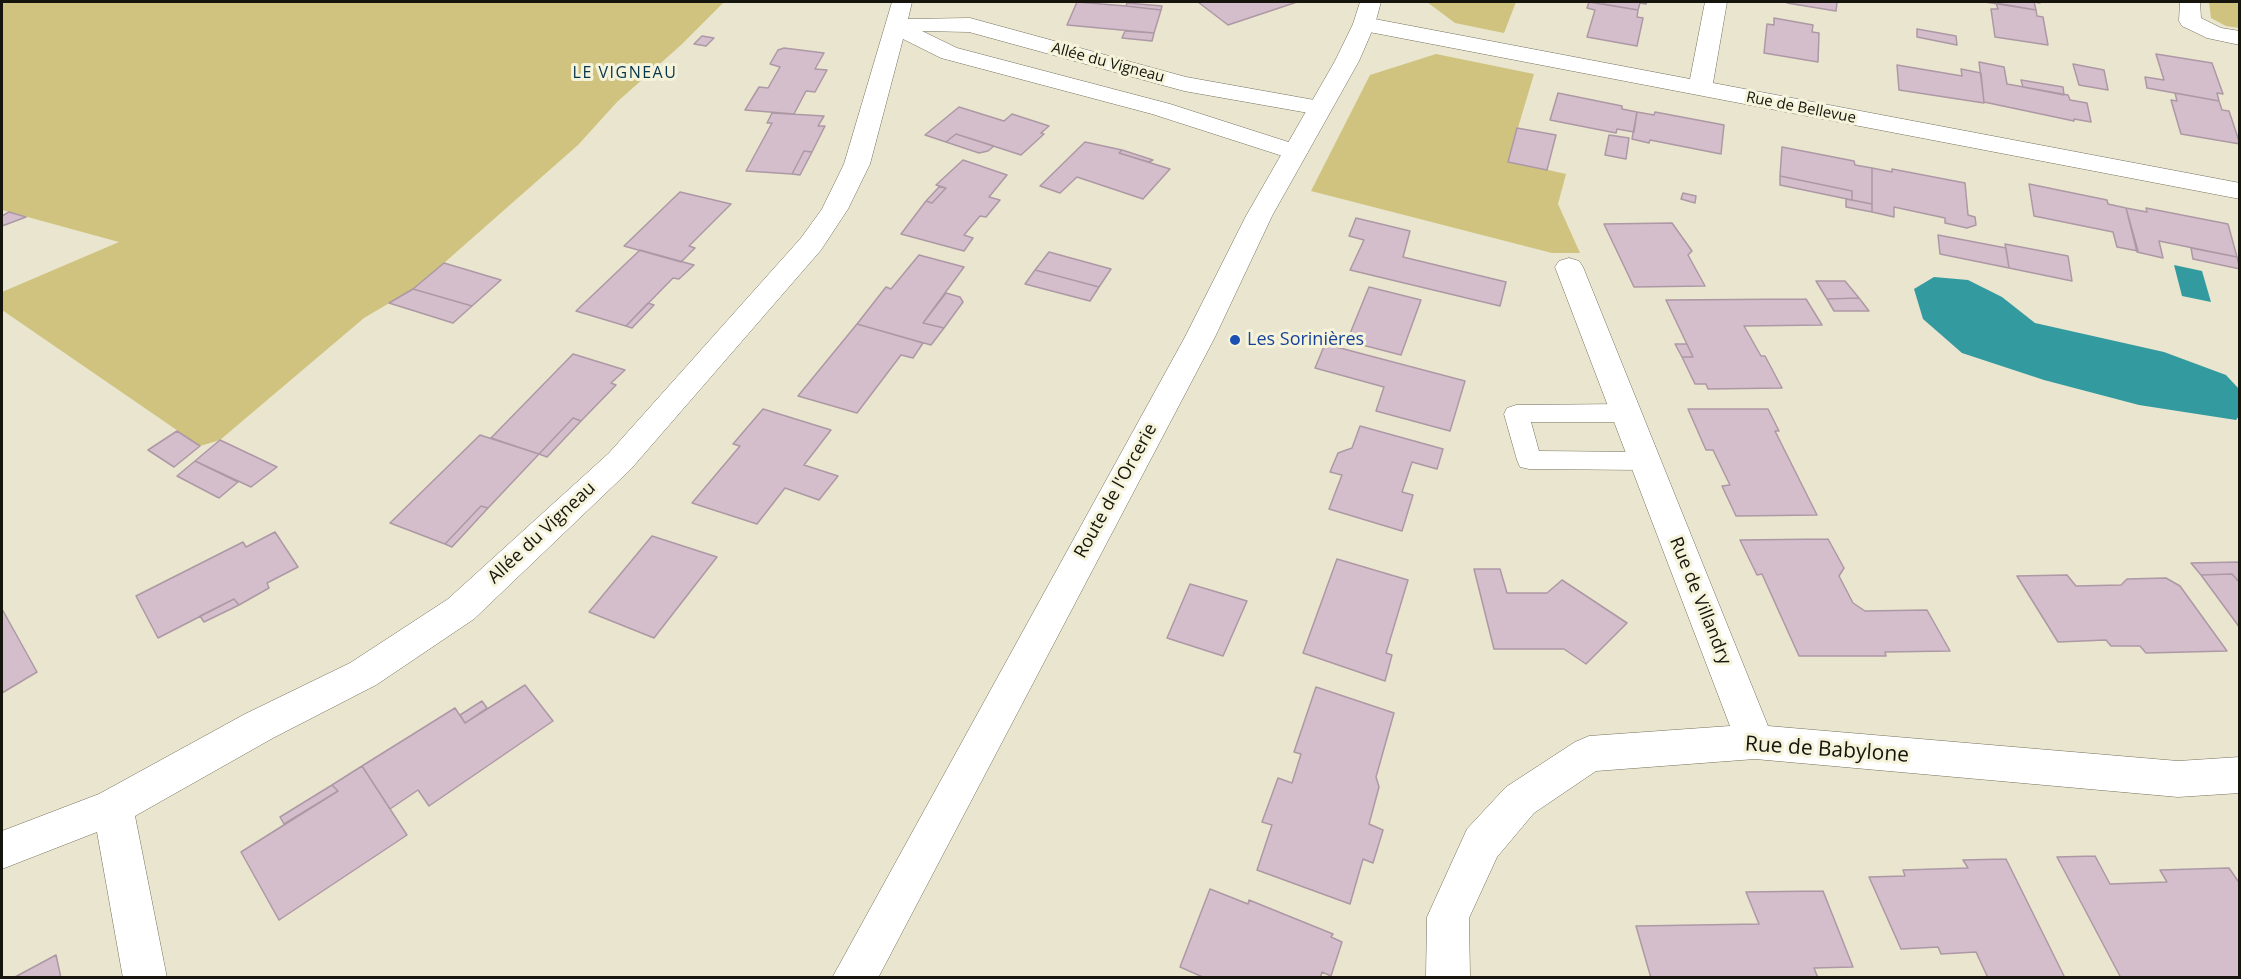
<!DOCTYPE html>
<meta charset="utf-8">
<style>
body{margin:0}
#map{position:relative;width:2241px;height:979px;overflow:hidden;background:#e9e5ce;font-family:"Open Sans",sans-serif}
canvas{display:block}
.frame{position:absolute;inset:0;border:3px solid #16150d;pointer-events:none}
</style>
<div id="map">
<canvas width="2241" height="979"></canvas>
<div class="frame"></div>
</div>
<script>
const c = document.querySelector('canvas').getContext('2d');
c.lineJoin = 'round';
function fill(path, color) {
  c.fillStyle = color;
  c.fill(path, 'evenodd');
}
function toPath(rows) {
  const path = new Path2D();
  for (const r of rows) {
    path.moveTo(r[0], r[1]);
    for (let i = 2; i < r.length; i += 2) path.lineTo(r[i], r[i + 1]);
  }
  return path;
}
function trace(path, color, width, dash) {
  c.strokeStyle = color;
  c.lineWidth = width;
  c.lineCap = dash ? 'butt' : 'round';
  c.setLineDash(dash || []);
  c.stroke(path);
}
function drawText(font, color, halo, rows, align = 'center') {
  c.font = font + ' "Open Sans",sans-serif';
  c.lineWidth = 6;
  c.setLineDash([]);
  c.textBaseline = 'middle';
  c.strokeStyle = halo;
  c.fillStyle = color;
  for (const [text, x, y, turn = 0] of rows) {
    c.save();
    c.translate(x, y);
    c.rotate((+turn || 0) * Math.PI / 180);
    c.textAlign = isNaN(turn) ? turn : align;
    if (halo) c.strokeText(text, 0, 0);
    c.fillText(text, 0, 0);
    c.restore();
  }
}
const green = toPath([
 [2,2,724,2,681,45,617,102,578,145,444,263,413,289,364,318,220,440,200,446,2,310,2,292,119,242,2,210],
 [1427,2,1516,2,1504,33,1455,23],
 [2209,2,2239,2,2239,28,2226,26,2211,18],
 [1436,54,1534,74,1508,161,1566,174,1558,204,1580,253,1552,253,1311,191,1370,75]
]);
const water = toPath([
 [2174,265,2202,271,2211,302,2182,296],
 [1934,277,1968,280,2002,297,2035,323,2164,352,2226,375,2239,389,2239,416,2236,420,2139,405,2044,380,1962,353,1923,319,1914,289]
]);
const building = toPath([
 [1077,2,1126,6,1161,10,1154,33,1067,25,1077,2],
 [1198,2,1297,2,1228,25,1198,2],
 [1589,2,1638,10,1637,17,1643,18,1637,46,1587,37,1595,10,1587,8,1589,2],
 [1604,2,1647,2,1646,4,1640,3,1638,10,1603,4,1604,2],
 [1787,2,1837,2,1836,11,1787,3,1787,2],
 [1985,2,2039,2,2040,3,2034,2,2036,10,1985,2],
 [1127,3,1162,6,1161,10,1126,6,1127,3],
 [1996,3,2036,10,2037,16,2043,17,2048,45,1995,37,1991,9,1998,9,1996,3],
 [1774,18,1813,25,1812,32,1819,33,1818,62,1764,53,1767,24,1774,25,1774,18],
 [1917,29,1956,36,1957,45,1917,37,1917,29],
 [1125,31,1154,33,1152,41,1122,38,1125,31],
 [702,36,714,38,706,46,694,44,702,36],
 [784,48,824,53,815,69,827,70,815,92,806,91,794,114,745,110,759,87,768,88,780,67,770,64,778,50,784,48],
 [2156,54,2212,63,2223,94,2217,93,2219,101,2147,88,2145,77,2164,80,2156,54],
 [1979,62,2004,67,2007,84,2068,95,2070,100,2087,103,2091,122,2074,119,2074,121,1984,102,1979,62],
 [2073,64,2104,70,2108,90,2079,85,2073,64],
 [1897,65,1962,76,1961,69,1981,73,1984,103,1899,90,1897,65],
 [2021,80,2063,87,2064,95,2023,87,2021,80],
 [1558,93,1622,106,1622,109,1637,112,1634,132,1617,129,1616,133,1550,120,1558,93],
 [2175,93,2219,101,2222,110,2229,111,2240,144,2181,134,2171,100,2177,101,2175,93],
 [959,107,1004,121,1012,114,1049,126,1041,133,1044,134,1021,155,956,134,946,142,925,135,959,107],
 [1637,112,1654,115,1655,112,1724,125,1721,154,1650,140,1649,143,1632,139,1637,112],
 [772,113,824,116,818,126,825,126,812,152,804,151,792,174,746,171,772,123,767,123,772,113],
 [1517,128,1556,135,1547,170,1508,162,1517,128],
 [956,134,994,146,988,151,979,153,946,142,956,134],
 [1609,135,1629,138,1626,159,1605,155,1609,135],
 [1085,142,1122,150,1119,153,1170,169,1143,199,1077,177,1060,193,1040,186,1085,142],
 [1782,147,1854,161,1855,165,1872,168,1872,204,1852,200,1852,191,1780,176,1782,147],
 [1122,150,1153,160,1149,162,1119,153,1122,150],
 [804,151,812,152,800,175,792,174,804,151],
 [963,160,1007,175,989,197,1000,200,986,217,980,216,964,235,973,238,964,251,901,234,926,201,932,203,946,188,936,185,963,160],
 [1872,168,1892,172,1892,169,1965,183,1968,215,1975,217,1976,225,1967,228,1945,223,1945,218,1894,207,1894,217,1872,212,1872,168],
 [1780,176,1852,191,1852,200,1780,185,1780,176],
 [2029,184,2107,200,2108,204,2126,208,2138,251,2117,247,2113,232,2034,216,2029,184],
 [939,187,946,188,932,203,926,201,939,187],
 [680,192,731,204,689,246,695,248,681,262,624,246,680,192],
 [1683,193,1696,196,1695,203,1681,199,1683,193],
 [1846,199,1872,204,1872,212,1846,207,1846,199],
 [2126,208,2147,212,2146,208,2228,224,2237,257,2159,241,2163,258,2137,252,2126,208],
 [9,212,26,217,2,226,2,216,9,212],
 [1356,218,1410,231,1403,257,1506,282,1500,306,1350,270,1364,240,1349,236,1356,218],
 [1672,223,1692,251,1688,255,1705,286,1634,287,1604,224,1672,223],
 [1938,235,2006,248,2009,268,1940,254,1938,235],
 [2005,244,2068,256,2072,281,2009,268,2005,244],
 [2191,248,2237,257,2240,269,2193,259,2191,248],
 [640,250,694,265,679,279,673,278,626,326,576,311,640,250],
 [1049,252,1111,269,1099,287,1035,270,1049,252],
 [919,255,964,267,923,323,944,328,931,345,857,324,886,287,891,289,919,255],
 [444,263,501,280,472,306,413,289,444,263],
 [1035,270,1099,287,1090,301,1025,284,1035,270],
 [1816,281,1845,281,1859,298,1827,299,1816,281],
 [1369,287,1421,300,1401,355,1347,341,1369,287],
 [413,289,472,306,453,323,389,303,413,289],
 [946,293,960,297,963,302,944,328,923,323,946,293],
 [1859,298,1869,311,1834,311,1827,299,1859,298],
 [1806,299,1822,325,1744,326,1761,356,1765,356,1782,388,1708,389,1706,384,1695,384,1682,357,1693,357,1666,300,1806,299],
 [648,303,654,305,632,328,626,326,648,303],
 [857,324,923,343,913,358,901,355,857,413,798,396,857,324],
 [1325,344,1465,381,1450,431,1376,411,1384,387,1315,368,1325,344],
 [1675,344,1687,344,1693,357,1682,357,1675,344],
 [573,354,625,370,611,383,616,385,581,421,573,418,539,454,491,438,573,354],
 [763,409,831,430,804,465,838,476,819,500,785,488,757,524,692,503,740,446,733,444,763,409],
 [1688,409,1768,409,1779,431,1775,431,1817,515,1736,516,1722,486,1730,485,1713,450,1706,450,1688,409],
 [573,418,581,421,547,457,539,454,573,418],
 [1360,426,1443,449,1437,469,1412,462,1402,492,1413,495,1402,531,1329,509,1342,475,1330,472,1338,453,1352,448,1360,426],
 [177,431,200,446,174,467,148,450,177,431],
 [480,435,539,454,488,508,481,506,445,544,390,523,480,435],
 [220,440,277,467,251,487,195,461,220,440],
 [195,461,238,482,219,498,177,476,195,461],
 [481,506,488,508,452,547,445,544,481,506],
 [275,532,298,567,267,583,269,588,239,605,234,599,158,638,136,596,243,542,246,547,275,532],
 [652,536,717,557,654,638,589,612,652,536],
 [1828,539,1844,568,1839,576,1853,603,1865,611,1927,610,1950,651,1885,652,1886,656,1799,656,1762,574,1757,575,1740,540,1828,539],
 [1337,559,1408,580,1386,653,1392,655,1385,681,1303,653,1337,559],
 [2240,562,2240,583,2232,574,2201,575,2191,563,2240,562],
 [1474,569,1500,569,1507,593,1547,593,1562,580,1627,623,1586,664,1564,649,1494,649,1474,569],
 [2232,574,2240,583,2240,628,2201,575,2232,574],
 [2067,575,2076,586,2121,585,2127,579,2166,578,2180,586,2227,651,2146,653,2140,646,2111,646,2106,640,2058,642,2017,576,2067,575],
 [1190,584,1247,601,1223,656,1167,638,1190,584],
 [234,599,239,605,204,622,200,616,234,599],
 [2,609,37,672,2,693,2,609],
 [525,685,553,721,429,806,418,790,390,809,362,766,455,708,465,723,525,685],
 [1316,687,1394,713,1376,777,1379,787,1369,824,1383,830,1373,863,1363,859,1350,904,1257,870,1272,825,1262,822,1278,778,1292,783,1301,754,1294,752,1316,687],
 [482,701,487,708,465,723,460,715,482,701],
 [362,766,407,835,279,920,241,852,338,791,332,785,362,766],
 [332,785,338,791,284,824,280,817,332,785],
 [2095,856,2110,884,2167,882,2160,870,2229,868,2240,884,2240,978,2121,978,2057,857,2095,856],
 [2006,859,2065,978,1988,978,1976,952,1941,954,1938,947,1901,949,1869,877,1905,876,1903,870,1968,868,1963,860,2006,859],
 [1210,889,1248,904,1249,900,1333,934,1331,937,1342,942,1331,976,1322,972,1320,978,1205,978,1180,967,1210,889],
 [1823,891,1853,967,1814,968,1818,978,1651,978,1636,926,1759,924,1746,892,1823,891],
 [56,955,61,978,15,978,15,977,56,955]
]);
const service = toPath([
 [1626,404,1635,407,1638,413,1635,419,1626,422,1531,422,1539,451,1645,452,1654,454,1657,461,1654,468,1645,470,1529,469,1520,467,1517,460,1504,414,1507,408,1516,405,1626,404]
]);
const minor = toPath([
 [892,2,912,2,908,19,970,18,1186,77,1320,101,1329,103,1332,108,1329,113,1320,115,1184,91,969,32,922,31,957,48,1170,104,1304,147,1308,152,1304,157,1295,160,1152,114,941,58,903,39,870,164,848,209,821,250,631,469,474,619,376,685,273,738,135,816,167,978,123,978,97,832,2,869,2,831,99,794,245,714,350,663,448,599,609,453,801,238,822,209,844,164,892,2],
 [1705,2,1727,2,1713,83,2240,183,2240,199,1364,31,1356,29,1353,24,1356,19,1364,17,1690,79,1705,2],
 [2180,2,2200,2,2201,18,2221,28,2240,31,2240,45,2207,38,2182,26,2179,21,2180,2],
 [1569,258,1579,261,1583,267,1768,726,2178,761,2240,757,2240,793,2178,797,1755,759,1596,771,1534,813,1497,857,1469,918,1470,978,1426,978,1427,917,1467,829,1506,787,1575,742,1589,736,1730,726,1555,267,1559,261,1569,258]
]);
const tertiary = toPath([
 [1360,2,1381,2,1375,24,1359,61,1272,216,1215,337,878,978,832,978,1185,337,1246,216,1335,61,1353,24,1360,2]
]);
const markers = [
 [1235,340,6,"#1a4fb4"]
];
const farStreetnames = [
 ["Allée du Vigneau",1108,63,15],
 ["Rue de Bellevue",1801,108,11]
];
const farNeighbourhoodnames = [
 ["LE VIGNEAU",625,73]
];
const transitNames = [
 ["Les Sorinières",1247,340]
];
const streetNames = [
 ["Route de l'Orcerie",1116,491,-61],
 ["Allée du Vigneau",542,533,-43],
 ["Rue de Villandry",1700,601,68]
];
const nearStreetnames = [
 ["Rue de Babylone",1827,750,4]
];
fill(green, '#cfc37f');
fill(water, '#339ba0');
fill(building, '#d4becb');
trace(building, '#ad98a5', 1.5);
trace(service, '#75715d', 1);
trace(minor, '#75715d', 1);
trace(tertiary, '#75715d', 1);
fill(service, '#fff');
fill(minor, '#fff');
fill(tertiary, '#fff');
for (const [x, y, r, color] of markers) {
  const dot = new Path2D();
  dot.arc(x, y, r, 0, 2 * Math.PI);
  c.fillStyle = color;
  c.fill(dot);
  trace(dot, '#f6f3db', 2);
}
drawText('15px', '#16150d', '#f6f3db', farStreetnames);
c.letterSpacing = '1.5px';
drawText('16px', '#07374c', '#f6f3db', farNeighbourhoodnames);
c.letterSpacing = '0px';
drawText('18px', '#164399', '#f6f3db', transitNames, 'left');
drawText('18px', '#16150d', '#f6f3db', streetNames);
drawText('21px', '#16150d', '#f6f3db', nearStreetnames);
</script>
